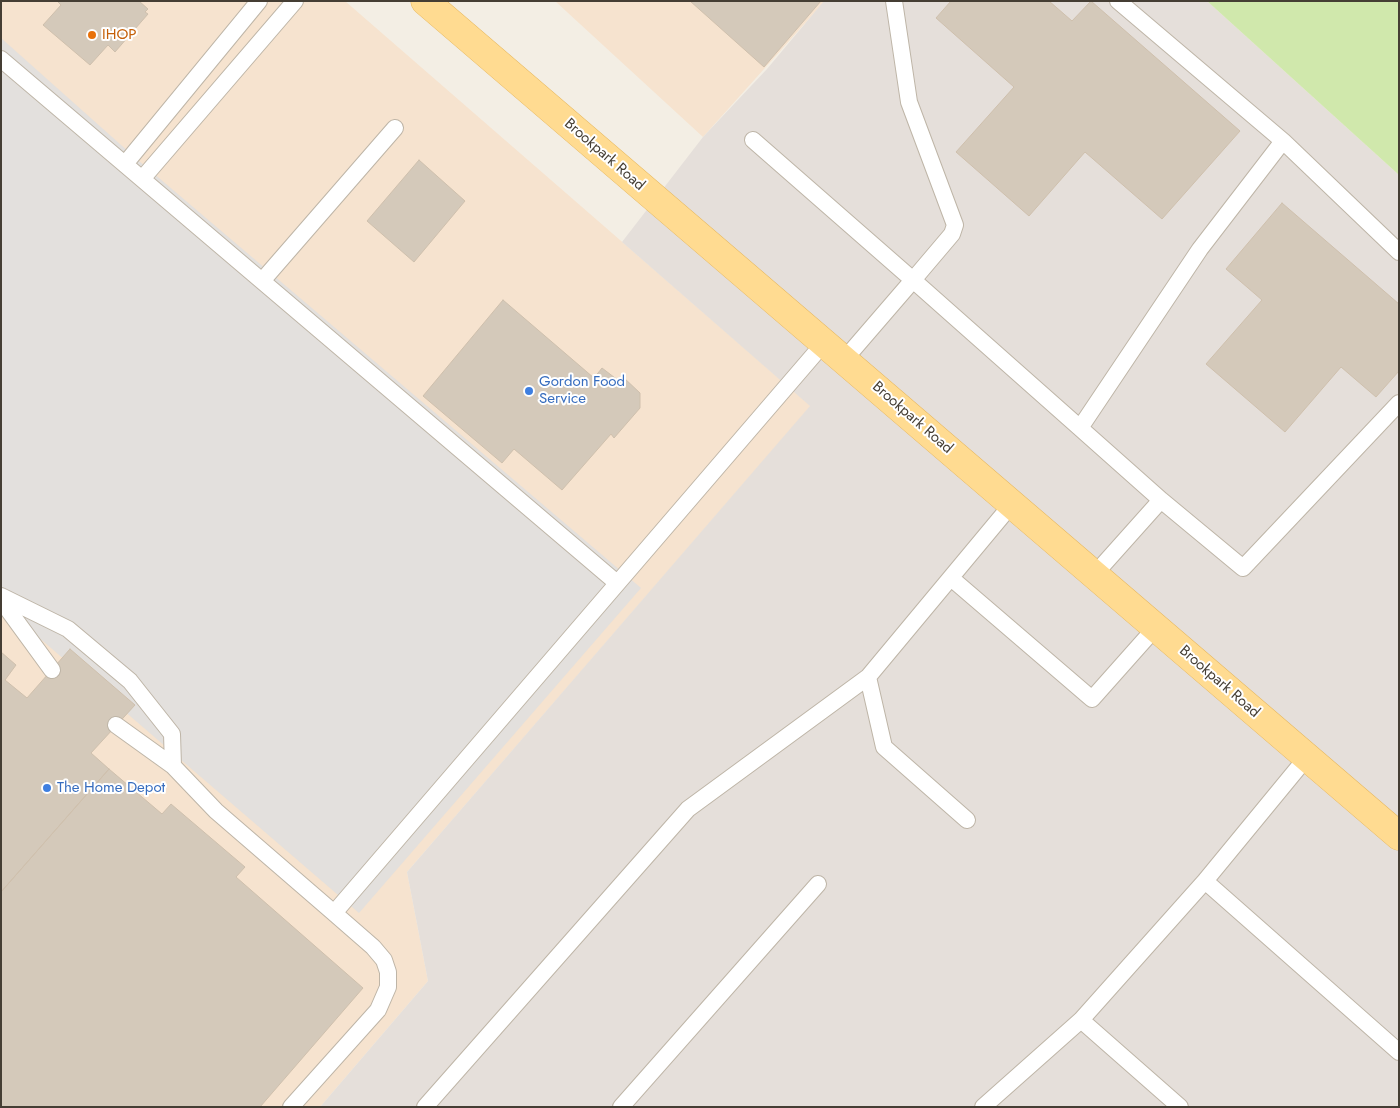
<!DOCTYPE html>
<style>
body{margin:0}
#map{position:relative;width:1400px;height:1108px;overflow:hidden;background:#f3eee4;font-family:Jost,sans-serif}
canvas{display:block}
.frame{position:absolute;inset:0;border:2px solid #453e34;pointer-events:none}
</style>
<div id="map">
<canvas width="1400" height="1108"></canvas>
<div class="frame"></div>
</div>
<script>
const c = document.querySelector('canvas').getContext('2d');
c.lineJoin = 'round';
function fill(path, color) {
  c.fillStyle = color;
  c.fill(path, 'evenodd');
}
function toPath(rows) {
  const path = new Path2D();
  for (const r of rows) {
    path.moveTo(r[0], r[1]);
    for (let i = 2; i < r.length; i += 2) path.lineTo(r[i], r[i + 1]);
  }
  return path;
}
function trace(path, color, width, dash) {
  c.strokeStyle = color;
  c.lineWidth = width;
  c.lineCap = dash ? 'butt' : 'round';
  c.setLineDash(dash || []);
  c.stroke(path);
}
function drawText(font, color, halo, rows, align = 'center') {
  c.font = font + ' Jost,sans-serif';
  c.lineWidth = 4;
  c.setLineDash([]);
  c.textBaseline = 'middle';
  c.strokeStyle = halo;
  c.fillStyle = color;
  for (const [text, x, y, turn = 0] of rows) {
    c.save();
    c.translate(x, y);
    c.rotate((+turn || 0) * Math.PI / 180);
    c.textAlign = isNaN(turn) ? turn : align;
    if (halo) c.strokeText(text, 0, 0);
    c.fillText(text, 0, 0);
    c.restore();
  }
}
const commercial = toPath([
 [1,1,345,1,811,406,407,872,428,981,320,1107,1,1107],
 [555,1,825,1,703,137]
]);
const industrial = toPath([
 [824,1,1207,1,1399,175,1399,1107,320,1107,428,981,407,872,810,406,622,242,703,137,767,69]
]);
const green = toPath([
 [1207,1,1399,1,1399,175]
]);
const parking = toPath([
 [1,38,139,161,641,588,359,913,1,605]
]);
const building = toPath([
 [57,1,139,1,148,9,145,12,148,14,115,52,108,45,90,65,43,25,61,5,57,1],
 [690,1,821,1,764,67,690,1],
 [951,1,1049,1,1072,21,1091,1,1240,131,1162,219,1085,152,1029,216,956,152,1014,87,936,18,951,1],
 [419,160,465,201,414,262,367,221,419,160],
 [1282,203,1399,304,1399,371,1376,397,1341,367,1285,432,1206,364,1262,300,1226,269,1282,203],
 [503,300,594,378,602,368,619,381,623,377,640,393,640,408,614,438,611,434,562,490,514,449,502,463,423,396,503,300],
 [70,649,135,705,91,753,109,769,1,892,1,652,16,665,5,680,27,698,70,649],
 [109,769,162,814,171,804,245,867,236,877,363,988,260,1107,1,1107,1,892,109,769]
]);
const service = toPath([
 [1118,1,1283,141],
 [1,59,617,583],
 [753,140,913,280,952,234,955,225,909,102,894,1],
 [125,164,259,1],
 [142,179,295,1],
 [1399,252,1283,141,1200,249,1080,428,1161,500,1243,568,1399,403],
 [262,281,395,128],
 [844,360,913,280,1080,428],
 [1094,575,1161,500],
 [951,578,1092,699,1156,627],
 [1,596,68,629,130,681,172,734,173,766,216,811,334,913,824,343],
 [1,600,52,670],
 [868,677,884,747,967,820],
 [116,725,173,766],
 [1205,881,1399,1052],
 [1081,1020,1180,1107],
 [291,1107,378,1010,388,987,388,972,384,960,373,947,334,913],
 [425,1107,688,809,868,677,1012,504],
 [621,1107,818,884],
 [983,1107,1081,1020,1205,881,1307,757]
]);
const primary = toPath([
 [425,1,1399,836]
]);
const markers = [
 [92,35,5,"#e8710a"],
 [529,391,5,"#3f7fe0"],
 [47,788,5,"#3f7fe0"]
];
const foodNames = [
 ["IHOP",102,35]
];
const streetNames = [
 ["Brookpark Road",604,155,41],
 ["Brookpark Road",912,418,41],
 ["Brookpark Road",1219,682,41]
];
const shopNames = [
 ["Gordon Food",539,382],
 ["Service",539,399],
 ["The Home Depot",57,788]
];
fill(commercial, '#f6e3cf');
fill(industrial, '#e5dfda');
fill(green, '#d0e8ac');
fill(parking, '#e3e0dd');
fill(building, '#d4c9ba');
trace(building, '#cfc0ad', 1);
trace(service, '#beb5a7', 18);
trace(primary, '#e6b75f', 29);
trace(service, '#fff', 16);
trace(primary, '#ffdb91', 28);
for (const [x, y, r, color] of markers) {
  const dot = new Path2D();
  dot.arc(x, y, r, 0, 2 * Math.PI);
  c.fillStyle = color;
  c.fill(dot);
  trace(dot, '#fff', 2);
}
drawText('15px', '#c56008', '#fff', foodNames, 'left');
drawText('15px', '#453e34', '#fff', streetNames);
drawText('15px', '#366cbe', '#fff', shopNames, 'left');
</script>
